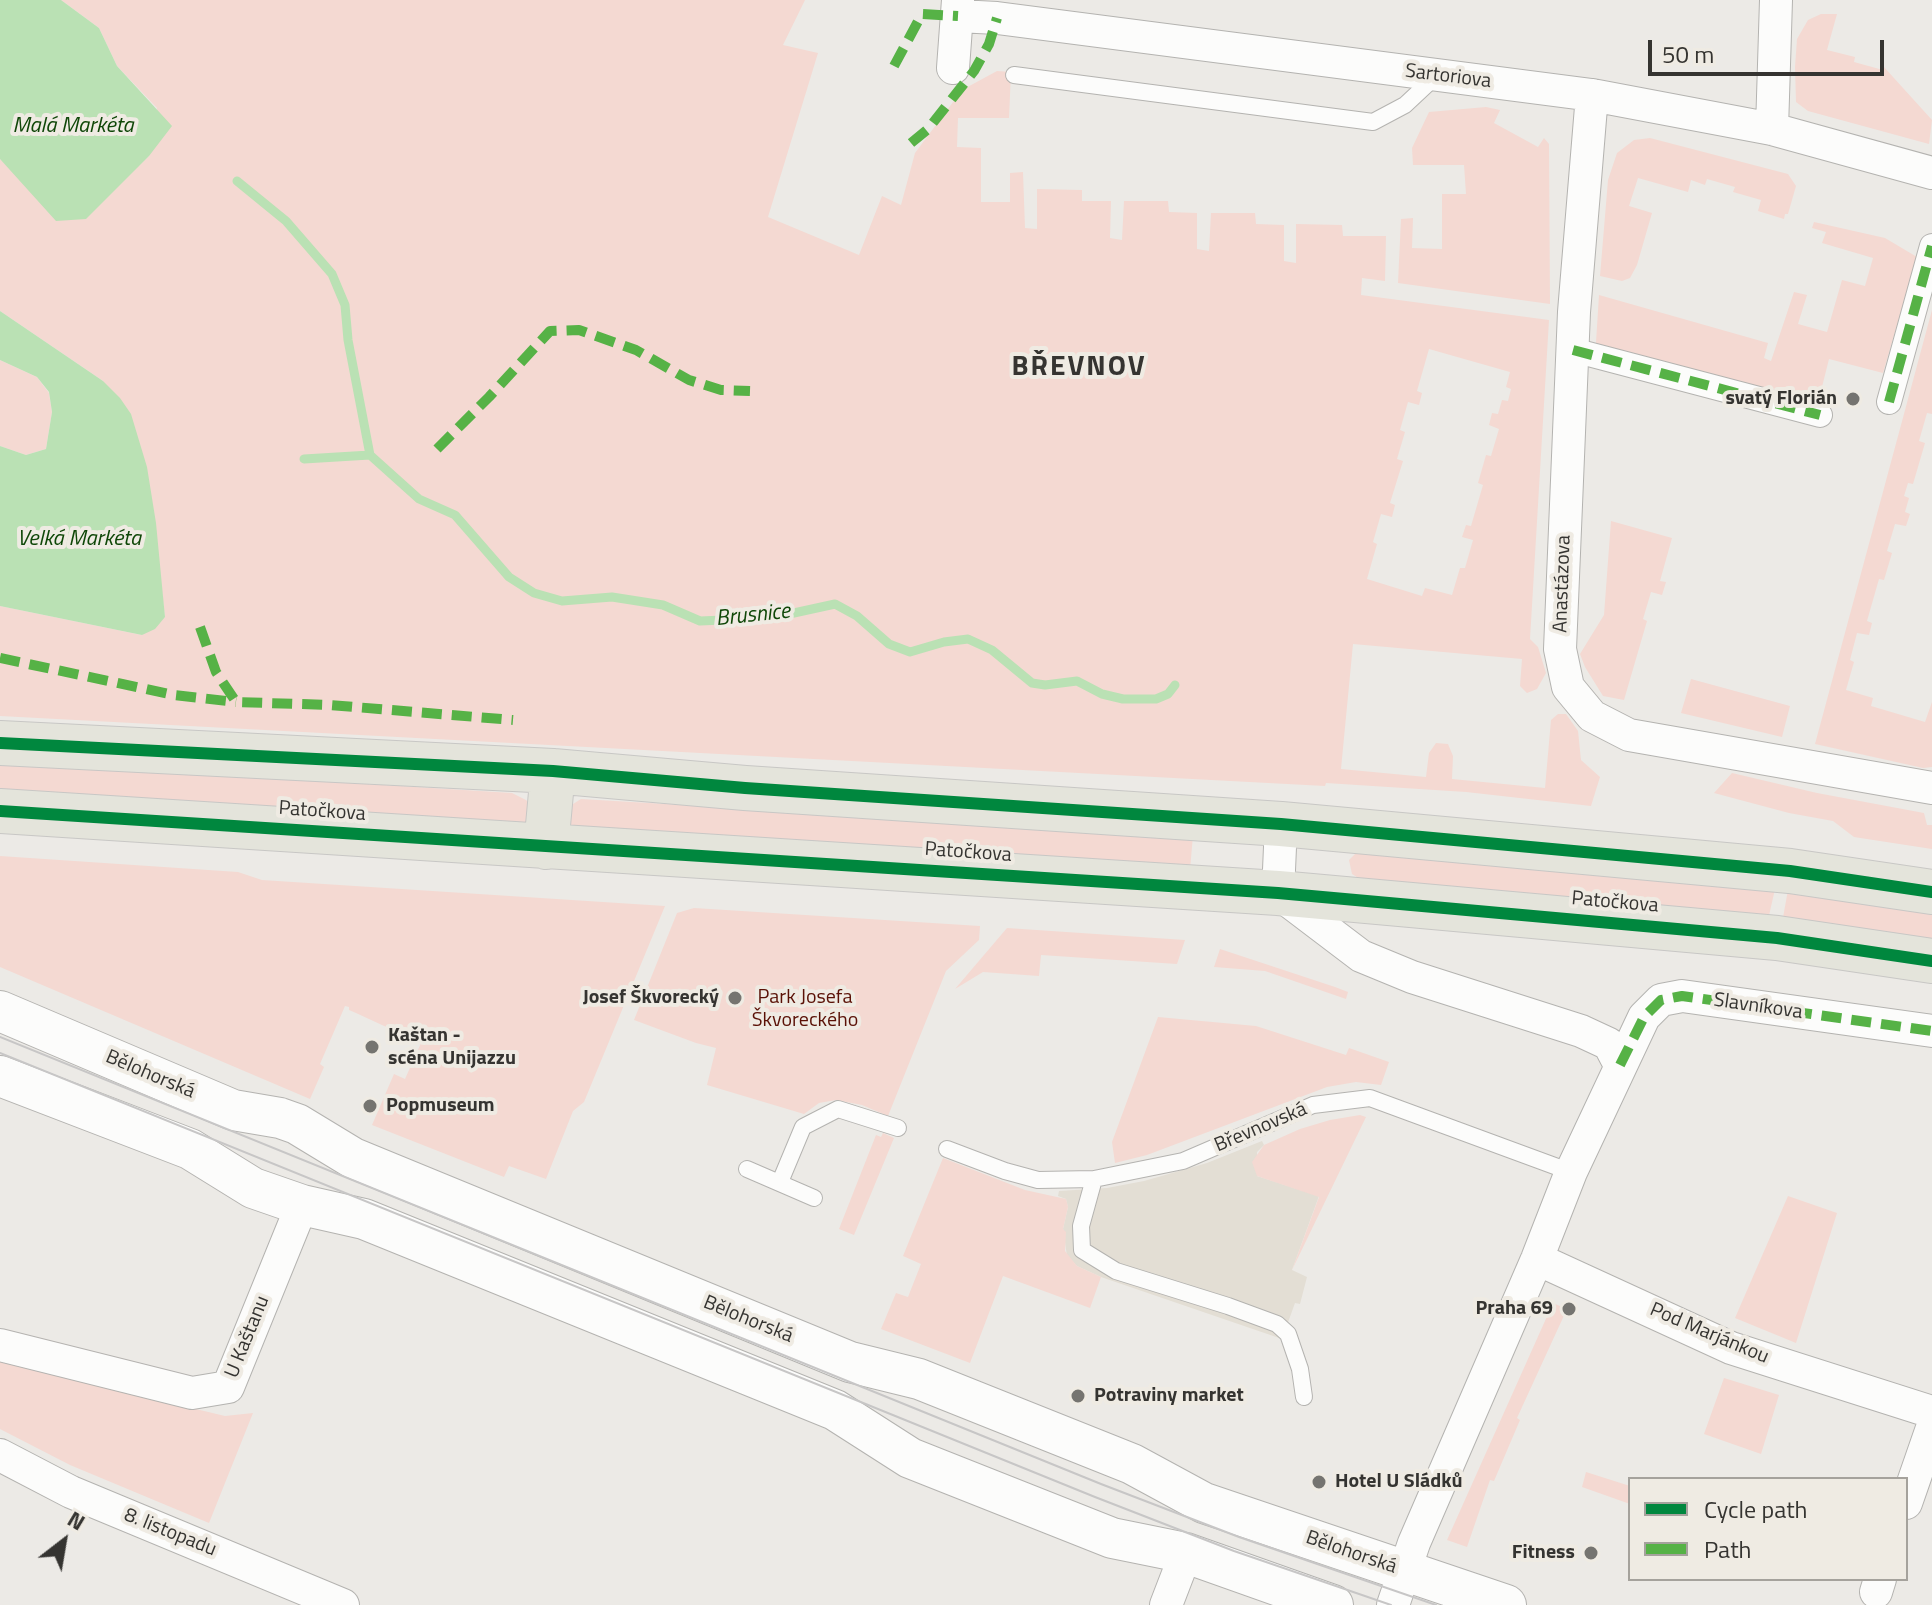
<!DOCTYPE html>
<meta charset="utf-8">
<style>
body{margin:0}
#map{position:relative;width:1932px;height:1605px;overflow:hidden;background:#eceae6;font-family:"Titillium Web",sans-serif}
canvas{display:block}
.legend{position:absolute;left:1628px;top:1477px;width:280px;height:104px;box-sizing:border-box;background:#efebe3;border:2px solid #a5a29c;margin:0;padding:10px 14px;list-style:none;font-size:24px;color:#353431}
.legend li{display:flex;align-items:center;gap:16px;height:40px}
.legend b{width:40px;border:2px solid #a5a29c}
.north{position:absolute;left:24px;top:1501px;width:80px;height:80px;-webkit-text-stroke:6px #efebe3;paint-order:stroke;rotate:31deg;font-size:22px;font-weight:700;line-height:32px;text-align:center;color:#353431}
.north::after{content:'';display:block;margin:auto;width:28px;height:36px;background:#353431;clip-path:polygon(50% 0,100% 100%,50% 72%,0 100%)}
.scale{position:absolute;left:1648px;top:40px;width:236px;height:36px;box-sizing:border-box;border:4px solid #353431;border-top:0;padding-left:10px;font-size:24px;line-height:28px;white-space:nowrap;color:#353431;-webkit-text-stroke:6px #efebe3;paint-order:stroke}
</style>
<div id="map">
<canvas width="1932" height="1605"></canvas>
<ul class="legend">
<li><b style="height:10px;background:#00873e"></b>Cycle path</li>
<li><b style="height:10px;background:#56b246"></b>Path</li>
</ul>
<div class="north">N</div>
<div class="scale">50 m</div>
</div>
<script>
const c = document.querySelector('canvas').getContext('2d');
c.lineJoin = 'round';
function fill(path, color) {
  c.fillStyle = color;
  c.fill(path, 'evenodd');
}
function toPath(rows) {
  const path = new Path2D();
  for (const r of rows) {
    path.moveTo(r[0], r[1]);
    for (let i = 2; i < r.length; i += 2) path.lineTo(r[i], r[i + 1]);
  }
  return path;
}
function trace(path, color, width, dash) {
  c.strokeStyle = color;
  c.lineWidth = width;
  c.lineCap = dash ? 'butt' : 'round';
  c.setLineDash(dash || []);
  c.stroke(path);
}
function drawText(font, color, halo, rows, align = 'center') {
  c.font = font + ' "Titillium Web",sans-serif';
  c.lineWidth = 8;
  c.setLineDash([]);
  c.textBaseline = 'middle';
  c.strokeStyle = halo;
  c.fillStyle = color;
  for (const [text, x, y, turn = 0] of rows) {
    c.save();
    c.translate(x, y);
    c.rotate((+turn || 0) * Math.PI / 180);
    c.textAlign = isNaN(turn) ? turn : align;
    if (halo) c.strokeText(text, 0, 0);
    c.fillText(text, 0, 0);
    c.restore();
  }
}
const built = toPath([
 [1262,1141,1264,1145,1257,1152,1257,1176,1319,1196,1292,1270,1307,1277,1300,1304,1295,1303,1282,1339,1101,1277,1077,1266,1067,1256,1063,1229,1068,1207,1066,1199,1058,1196,1059,1191,1107,1188,1144,1181,1207,1163]
]);
const green = toPath([
 [61,0,805,0,783,45,818,53,768,217,859,255,882,196,901,205,915,153,962,90,997,71,1011,72,1009,118,958,118,957,147,981,148,981,202,1010,202,1010,173,1023,172,1025,228,1037,229,1037,189,1082,190,1082,201,1111,201,1110,238,1122,240,1124,201,1168,201,1169,212,1197,213,1197,249,1209,251,1211,213,1255,213,1256,224,1284,225,1284,261,1296,263,1296,224,1342,225,1343,236,1386,236,1385,281,1362,278,1361,295,1549,320,1530,639,1538,647,1546,673,1537,689,1527,693,1520,686,1522,659,1353,644,1341,769,1426,777,1429,753,1436,743,1448,744,1453,756,1452,779,1545,788,1551,720,1558,714,1566,714,1578,731,1581,760,1600,777,1591,806,1466,792,1326,783,1325,786,0,716,0,606,142,635,165,617,161,585,103,381,0,311,0,159,8,166,118,185,149,156,157,108,117,66,99,28],
 [1429,349,1510,372,1506,387,1511,389,1508,401,1502,400,1498,414,1492,413,1489,425,1499,429,1491,456,1486,455,1478,483,1483,485,1471,526,1466,525,1462,537,1473,540,1465,568,1460,568,1452,595,1425,588,1422,596,1367,579,1377,544,1373,542,1381,514,1392,517,1395,505,1390,503,1403,461,1397,459,1405,432,1400,430,1408,402,1419,405,1422,393,1417,391],
 [1821,14,1837,14,1827,50,1855,57,1854,62,1883,70,1884,67,1932,120,1929,144,1808,111,1796,102,1795,67,1797,39,1808,20],
 [1486,107,1500,110,1494,123,1538,147,1544,138,1549,144,1550,304,1398,283,1401,219,1413,218,1412,248,1442,249,1442,194,1466,194,1464,165,1413,165,1412,148,1429,112],
 [1650,138,1788,174,1796,186,1788,214,1785,214,1784,219,1758,211,1761,200,1733,192,1735,187,1707,179,1705,185,1691,180,1688,192,1638,178,1629,206,1652,213,1637,265,1630,278,1622,281,1600,276,1608,180,1617,153,1634,140],
 [1814,222,1885,238,1917,257,1883,373,1829,359,1813,423,1595,358,1599,295,1768,343,1764,358,1771,361,1794,292,1807,295,1798,324,1827,332,1842,280,1865,286,1873,258,1822,243,1826,232,1812,228],
 [1932,310,1932,414,1927,413,1919,441,1925,443,1913,484,1908,483,1904,496,1909,498,1905,512,1910,514,1906,526,1895,524,1887,551,1892,553,1884,580,1879,579,1867,621,1872,623,1869,635,1857,633,1850,660,1854,662,1846,690,1873,698,1871,706,1925,722,1932,702,1932,767,1923,768,1815,744],
 [0,360,37,377,49,393,52,412,46,449,26,455,0,446],
 [1611,521,1672,538,1660,581,1666,582,1662,595,1651,592,1643,619,1647,621,1624,700,1603,696,1585,667,1580,654,1604,615],
 [1691,679,1790,706,1782,737,1681,713],
 [0,761,512,793,526,800,533,807,531,820,517,828,0,792],
 [1732,773,1817,793,1924,813,1927,825,1932,825,1932,849,1854,837,1833,821,1789,813,1714,793],
 [581,799,1193,835,1190,870,579,832,567,822,565,809],
 [1360,849,1775,889,1768,920,1365,882,1352,874,1349,860],
 [0,856,238,872,262,880,665,906,584,1102,573,1111,546,1179,509,1166,504,1177,372,1125,394,1074,405,1079,421,1043,356,1013,349,1010,349,1007,345,1006,320,1064,324,1067,310,1099,0,967],
 [1788,890,1932,910,1932,943,1782,923],
 [694,908,980,926,979,940,946,971,888,1116,862,1105,836,1100,819,1103,804,1114,707,1085,716,1048,696,1043,634,1020,677,913],
 [1007,928,1185,940,1177,964,1041,955,1039,976,983,972,955,989],
 [1220,949,1335,987,1348,992,1346,999,1265,971,1214,967],
 [1158,1017,1256,1026,1346,1055,1349,1048,1389,1062,1381,1085,1356,1082,1327,1087,1147,1155,1115,1163,1112,1142],
 [1360,1115,1366,1117,1292,1270,1319,1197,1257,1176,1252,1162,1264,1145,1300,1129,1330,1120],
 [883,1133,894,1138,854,1235,839,1229,876,1135,881,1137],
 [943,1158,1025,1190,1066,1199,1068,1207,1063,1229,1066,1232,1065,1251,1077,1266,1101,1277,1090,1308,1003,1276,970,1363,881,1329,896,1293,908,1297,921,1264,903,1256],
 [1788,1196,1837,1213,1796,1343,1735,1318],
 [1553,1303,1567,1309,1517,1418,1520,1420,1494,1481,1490,1480,1467,1547,1447,1540],
 [0,1362,225,1416,253,1413,209,1523,70,1465,0,1429],
 [1724,1378,1779,1395,1761,1454,1704,1434],
 [1586,1472,1630,1486,1630,1504,1582,1487]
]);
const water = toPath([
 [0,0,61,0,99,28,117,66,172,126,149,156,86,219,56,221,0,159],
 [0,311,103,381,120,398,131,414,147,467,156,523,165,617,155,629,142,635,0,606,0,446,26,455,46,449,52,412,49,392,37,377,0,360]
]);
const stream = toPath([
 [237,181,286,221,332,274,345,305,348,340,370,455],
 [304,459,370,455,419,499,455,515,509,577,534,593,562,601,612,597,663,605,700,621,771,618,835,604,857,616,889,644,910,652,944,642,968,639,992,650,1032,683,1045,685,1077,681,1102,694,1123,699,1156,699,1168,694,1175,685]
]);
const service = toPath([
 [1014,75,1373,122,1405,105,1436,76],
 [947,1149,1005,1171,1038,1180,1094,1179,1183,1161,1313,1105,1370,1098,1571,1172],
 [747,1169,814,1198],
 [1094,1179,1081,1226,1082,1250,1116,1271,1228,1306,1277,1324,1288,1334,1300,1369,1304,1397],
 [780,1182,803,1127,838,1109,898,1128]
]);
const pedestrian = toPath([
 [1573,350,1820,415],
 [1889,402,1932,246]
]);
const minor = toPath([
 [958,16,997,18,1592,95,1772,129,1932,173],
 [953,68,958,0],
 [1592,95,1574,312,1560,649,1568,687,1592,716,1629,735,1932,788],
 [1772,129,1776,0],
 [1281,824,1278,893,1361,956,1412,977,1581,1031,1609,1044,1620,1065],
 [1537,1259,1731,1348,1932,1412],
 [0,1345,192,1393,228,1387,302,1205],
 [0,1455,71,1492,343,1605],
 [1906,1503,1932,1428],
 [1876,1592,1880,1579],
 [1166,1605,1186,1553],
 [1393,1605,1414,1543,1537,1259,1571,1172,1644,1017,1661,1000,1682,996,1932,1031]
]);
const tertiary = toPath([
 [0,1011,233,1110,280,1118,297,1124,353,1158,850,1362,919,1379,1132,1464,1204,1503,1506,1605],
 [0,1076,190,1149,253,1188,302,1205,364,1219,835,1410,910,1458,1112,1538,1186,1553,1333,1605]
]);
const primary = toPath([
 [0,743,553,771,745,788,1281,824,1790,871,1932,892],
 [0,811,1278,893,1777,938,1932,961],
 [546,847,553,771]
]);
const tram = toPath([
 [0,1037,1101,1484,1239,1537,1436,1605],
 [0,1053,1095,1497,1234,1551,1391,1605]
]);
const quiet = toPath([
 [894,66,922,14,958,16],
 [911,143,928,129,974,71,989,44,997,18],
 [1573,350,1820,415],
 [1889,402,1932,246],
 [437,449,489,397,550,331,579,330,636,350,689,380,721,390,750,391],
 [200,627,216,672,236,702,330,705,513,720],
 [0,658,174,695,236,702],
 [1620,1065,1644,1017,1661,1000,1682,996,1932,1031]
]);
const cycleway = toPath([
 [0,743,553,771,745,788,1281,824,1790,871,1932,892],
 [0,811,1278,893,1777,938,1932,961]
]);
const markers = [
 [1853,399,8,"#757470"],
 [735,998,8,"#757470"],
 [372,1047,8,"#757470"],
 [370,1106,8,"#757470"],
 [1569,1309,8,"#757470"],
 [1078,1396,8,"#757470"],
 [1319,1482,8,"#757470"],
 [1591,1553,8,"#757470"]
];
const streetNames = [
 ["Sartoriova",1448,77,7],
 ["Anastázova",1563,584,-88],
 ["Patočkova",322,812,4],
 ["Patočkova",968,853,4],
 ["Patočkova",1615,903,5],
 ["Slavníkova",1758,1007,8],
 ["Bělohorská",150,1075,23],
 ["Břevnovská",1261,1128,-23],
 ["Bělohorská",748,1320,22],
 ["Pod Marjánkou",1709,1334,23],
 ["U Kaštanu",248,1337,-68],
 ["8. listopadu",170,1533,22],
 ["Bělohorská",1351,1553,19]
];
const poiNames = [
 ["svatý Florián",1837,399],
 ["Josef Škvorecký",719,998],
 ["Kaštan -",388,1036,"left"],
 ["scéna Unijazzu",388,1059,"left"],
 ["Popmuseum",386,1106,"left"],
 ["Praha 69",1553,1309],
 ["Potraviny market",1094,1396,"left"],
 ["Hotel U Sládků",1335,1482,"left"],
 ["Fitness",1575,1553]
];
const parkNames = [
 ["Park Josefa",805,998],
 ["Škvoreckého",805,1021]
];
const waterNames = [
 ["Malá Markéta",73,127],
 ["Velká Markéta",79,540],
 ["Brusnice",753,616,-6]
];
const districtNames = [
 ["BŘEVNOV",1079,368]
];
fill(built, '#e3ded4');
fill(green, '#f4d9d2');
fill(water, '#bae1b4');
trace(stream, '#bae1b4', 9);
trace(service, '#b4b3b0', 18);
trace(pedestrian, '#b4b3b0', 26);
trace(minor, '#b4b3b0', 34);
trace(tertiary, '#b4b3b0', 42);
trace(primary, '#c8c7c5', 46);
trace(service, '#fcfcfb', 16);
trace(pedestrian, '#fcfcfb', 24);
trace(minor, '#fcfcfb', 32);
trace(tertiary, '#fcfcfb', 40);
trace(primary, '#e4e4db', 44);
trace(tram, '#c7c6c6', 2);
trace(quiet, '#56b246', 10, [20, 10]);
trace(cycleway, '#00873e', 12);
for (const [x, y, r, color] of markers) {
  const dot = new Path2D();
  dot.arc(x, y, r, 0, 2 * Math.PI);
  c.fillStyle = color;
  c.fill(dot);
  trace(dot, '#efebe3', 3);
}
drawText('20px', '#353431', '#efebe3', streetNames);
drawText('bold 20px', '#353431', '#efebe3', poiNames, 'right');
drawText('20px', '#5a1106', '#efebe3', parkNames);
drawText('italic 22px', '#0f4708', '#efebe3', waterNames);
c.letterSpacing = '2px';
drawText('bold 28px', '#353431', '#efebe3', districtNames);
c.letterSpacing = '0px';
</script>
